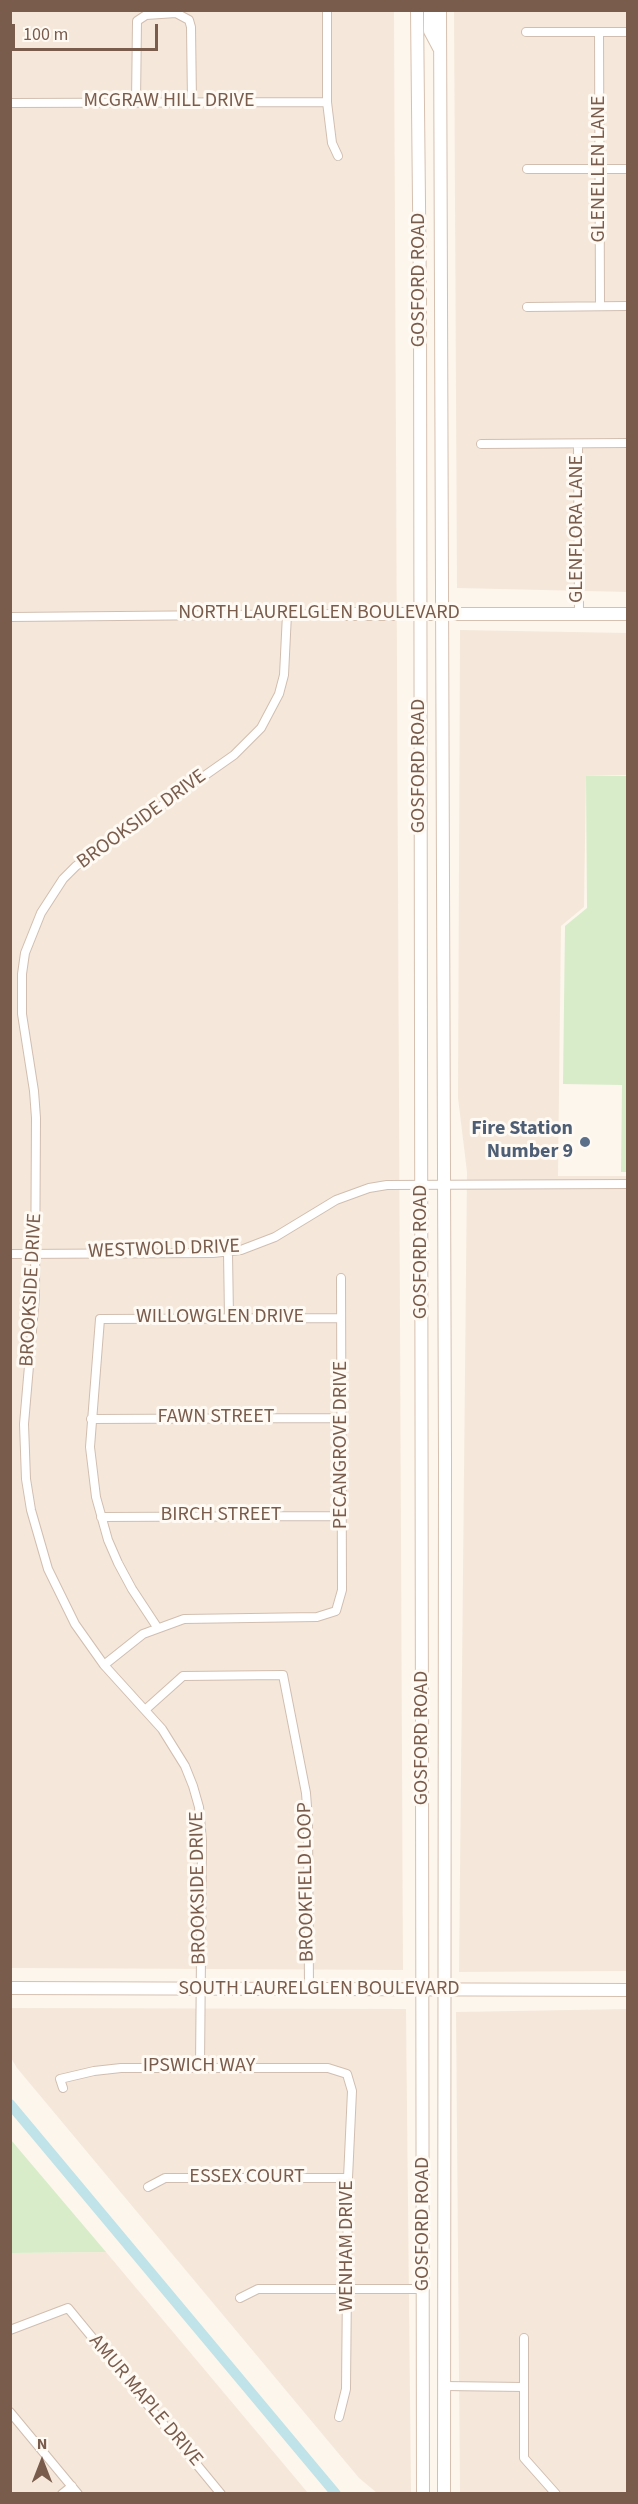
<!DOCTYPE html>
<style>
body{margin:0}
#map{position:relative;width:638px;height:2504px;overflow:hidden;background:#fdf6ec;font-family:"Source Sans 3",sans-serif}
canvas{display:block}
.frame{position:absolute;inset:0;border:12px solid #7a5c4d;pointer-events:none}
.north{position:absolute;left:12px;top:2432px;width:60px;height:60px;-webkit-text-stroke:4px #fffaf3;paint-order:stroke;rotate:0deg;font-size:16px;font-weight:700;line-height:24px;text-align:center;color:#7a5c4d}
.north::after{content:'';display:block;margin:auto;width:21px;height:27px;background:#7a5c4d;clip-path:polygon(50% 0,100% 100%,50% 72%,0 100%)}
.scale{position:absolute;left:12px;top:24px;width:146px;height:27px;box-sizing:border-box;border:3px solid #7a5c4d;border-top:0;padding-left:8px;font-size:18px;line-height:21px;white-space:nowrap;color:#7a5c4d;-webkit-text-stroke:4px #fffaf3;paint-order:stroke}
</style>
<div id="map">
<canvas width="638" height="2504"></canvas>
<div class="frame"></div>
<div class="north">N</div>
<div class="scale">100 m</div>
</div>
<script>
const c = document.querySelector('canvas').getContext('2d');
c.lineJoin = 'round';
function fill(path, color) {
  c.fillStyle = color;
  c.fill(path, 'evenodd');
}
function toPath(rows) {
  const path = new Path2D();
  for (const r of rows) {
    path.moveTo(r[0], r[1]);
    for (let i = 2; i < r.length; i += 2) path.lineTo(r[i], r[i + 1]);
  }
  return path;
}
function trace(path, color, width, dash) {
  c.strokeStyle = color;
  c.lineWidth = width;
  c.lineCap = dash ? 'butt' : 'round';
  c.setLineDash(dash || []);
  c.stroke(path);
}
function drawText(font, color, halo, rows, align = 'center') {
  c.font = font + ' "Source Sans 3",sans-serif';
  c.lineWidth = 6;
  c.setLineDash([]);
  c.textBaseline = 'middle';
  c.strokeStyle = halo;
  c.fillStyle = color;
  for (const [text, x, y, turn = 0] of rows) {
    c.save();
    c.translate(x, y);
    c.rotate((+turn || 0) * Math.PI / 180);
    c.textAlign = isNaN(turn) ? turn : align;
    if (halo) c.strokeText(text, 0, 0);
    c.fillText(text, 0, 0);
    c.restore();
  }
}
const residential = toPath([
 [11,11,394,11,403,1970,11,1968],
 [454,11,627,11,627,592,457,588],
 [460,630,627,633,627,775,586,776,584,907,561,926,558,1176,627,1176,627,1971,459,1972,467,1172,458,1098],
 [11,2008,406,2009,411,2493,377,2493,359,2478,17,2068,11,2058],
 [627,2009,627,2493,460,2493,456,2012],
 [106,2252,308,2493,11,2493,10,2253]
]);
const green = toPath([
 [586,776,627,776,627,1172,621,1172,622,1085,563,1084,565,926,587,908],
 [10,2140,11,2140,106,2252,11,2253]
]);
const canal = toPath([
 [10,2104,336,2494]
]);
const street = toPath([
 [327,10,327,102,332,143,338,156],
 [526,32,628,32],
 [599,32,600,306],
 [10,103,327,102],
 [136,103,137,21,146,15,176,13,189,20,191,27,192,102],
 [527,169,628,169],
 [527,307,628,306],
 [481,444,628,443],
 [578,444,579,614],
 [10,617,338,614],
 [228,1252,229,1318],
 [10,1254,213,1253,241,1250,275,1237,336,1200,369,1188,387,1185,628,1184],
 [91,1419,342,1418],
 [101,1517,342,1516],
 [157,1627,132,1589,118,1563,108,1540,96,1497,90,1447,100,1319,341,1318],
 [104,1665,143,1634,184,1619,317,1617,336,1611,342,1590,341,1278],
 [145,1710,183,1676,283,1675,306,1793,308,1820,309,1990],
 [200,2067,202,1841,199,1807,193,1786,185,1766,162,1729,104,1665,75,1624,48,1569,31,1510,26,1479,24,1424,35,1296,36,1118,34,1091,22,1014,22,974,25,953,41,913,63,879,76,866,234,755,261,728,279,694,284,675,287,614],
 [63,2088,60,2079,94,2071,121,2068,328,2068,347,2074,352,2091,348,2178,346,2389,339,2417],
 [148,2187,165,2178,348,2178],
 [240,2298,258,2289,424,2289],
 [10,2330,68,2308,221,2494],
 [524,2338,524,2458,556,2494],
 [444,2386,524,2387],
 [10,2412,78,2494],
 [62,2494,72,2486]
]);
const secondary = toPath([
 [417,10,420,299,423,2494],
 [430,10,430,31,439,48],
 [440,10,445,1455,444,2494],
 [338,614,628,614],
 [10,1988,628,1990]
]);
const markers = [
 [585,1142,6,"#5c6f8a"]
];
const streetNames = [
 ["MCGRAW HILL DRIVE",169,102],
 ["GLENELLEN LANE",600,169,-90],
 ["GOSFORD ROAD",420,280,-90],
 ["GLENFLORA LANE",578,529,-90],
 ["NORTH LAURELGLEN BOULEVARD",319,614],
 ["GOSFORD ROAD",420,766,-90],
 ["BROOKSIDE DRIVE",142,820,-36],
 ["WESTWOLD DRIVE",164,1250,-2],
 ["GOSFORD ROAD",422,1252,-90],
 ["BROOKSIDE DRIVE",32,1290,-87],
 ["WILLOWGLEN DRIVE",220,1318],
 ["FAWN STREET",216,1418],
 ["PECANGROVE DRIVE",342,1445,-90],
 ["BIRCH STREET",221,1516],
 ["GOSFORD ROAD",423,1738,-90],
 ["BROOKFIELD LOOP",307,1882,-91],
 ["BROOKSIDE DRIVE",199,1888,-91],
 ["SOUTH LAURELGLEN BOULEVARD",319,1990],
 ["IPSWICH WAY",199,2067],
 ["ESSEX COURT",247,2178],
 ["GOSFORD ROAD",424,2224,-90],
 ["WENHAM DRIVE",348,2246,-90],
 ["AMUR MAPLE DRIVE",145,2401,50]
];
const serviceNames = [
 ["Fire Station",573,1130],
 ["Number 9",573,1153]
];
fill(residential, '#f5e8da');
fill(green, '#d8ecc9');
trace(canal, '#bfe3e8', 10);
trace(street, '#d1beb0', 10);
trace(secondary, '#d6c0b0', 14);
trace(street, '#fff', 8);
trace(secondary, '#fff', 12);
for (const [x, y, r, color] of markers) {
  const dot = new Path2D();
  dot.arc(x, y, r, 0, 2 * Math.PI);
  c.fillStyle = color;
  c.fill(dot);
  trace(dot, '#fffaf3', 2);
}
drawText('20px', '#7a5c4d', '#fffaf3', streetNames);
drawText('bold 20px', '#4e5e75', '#fffaf3', serviceNames, 'right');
</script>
